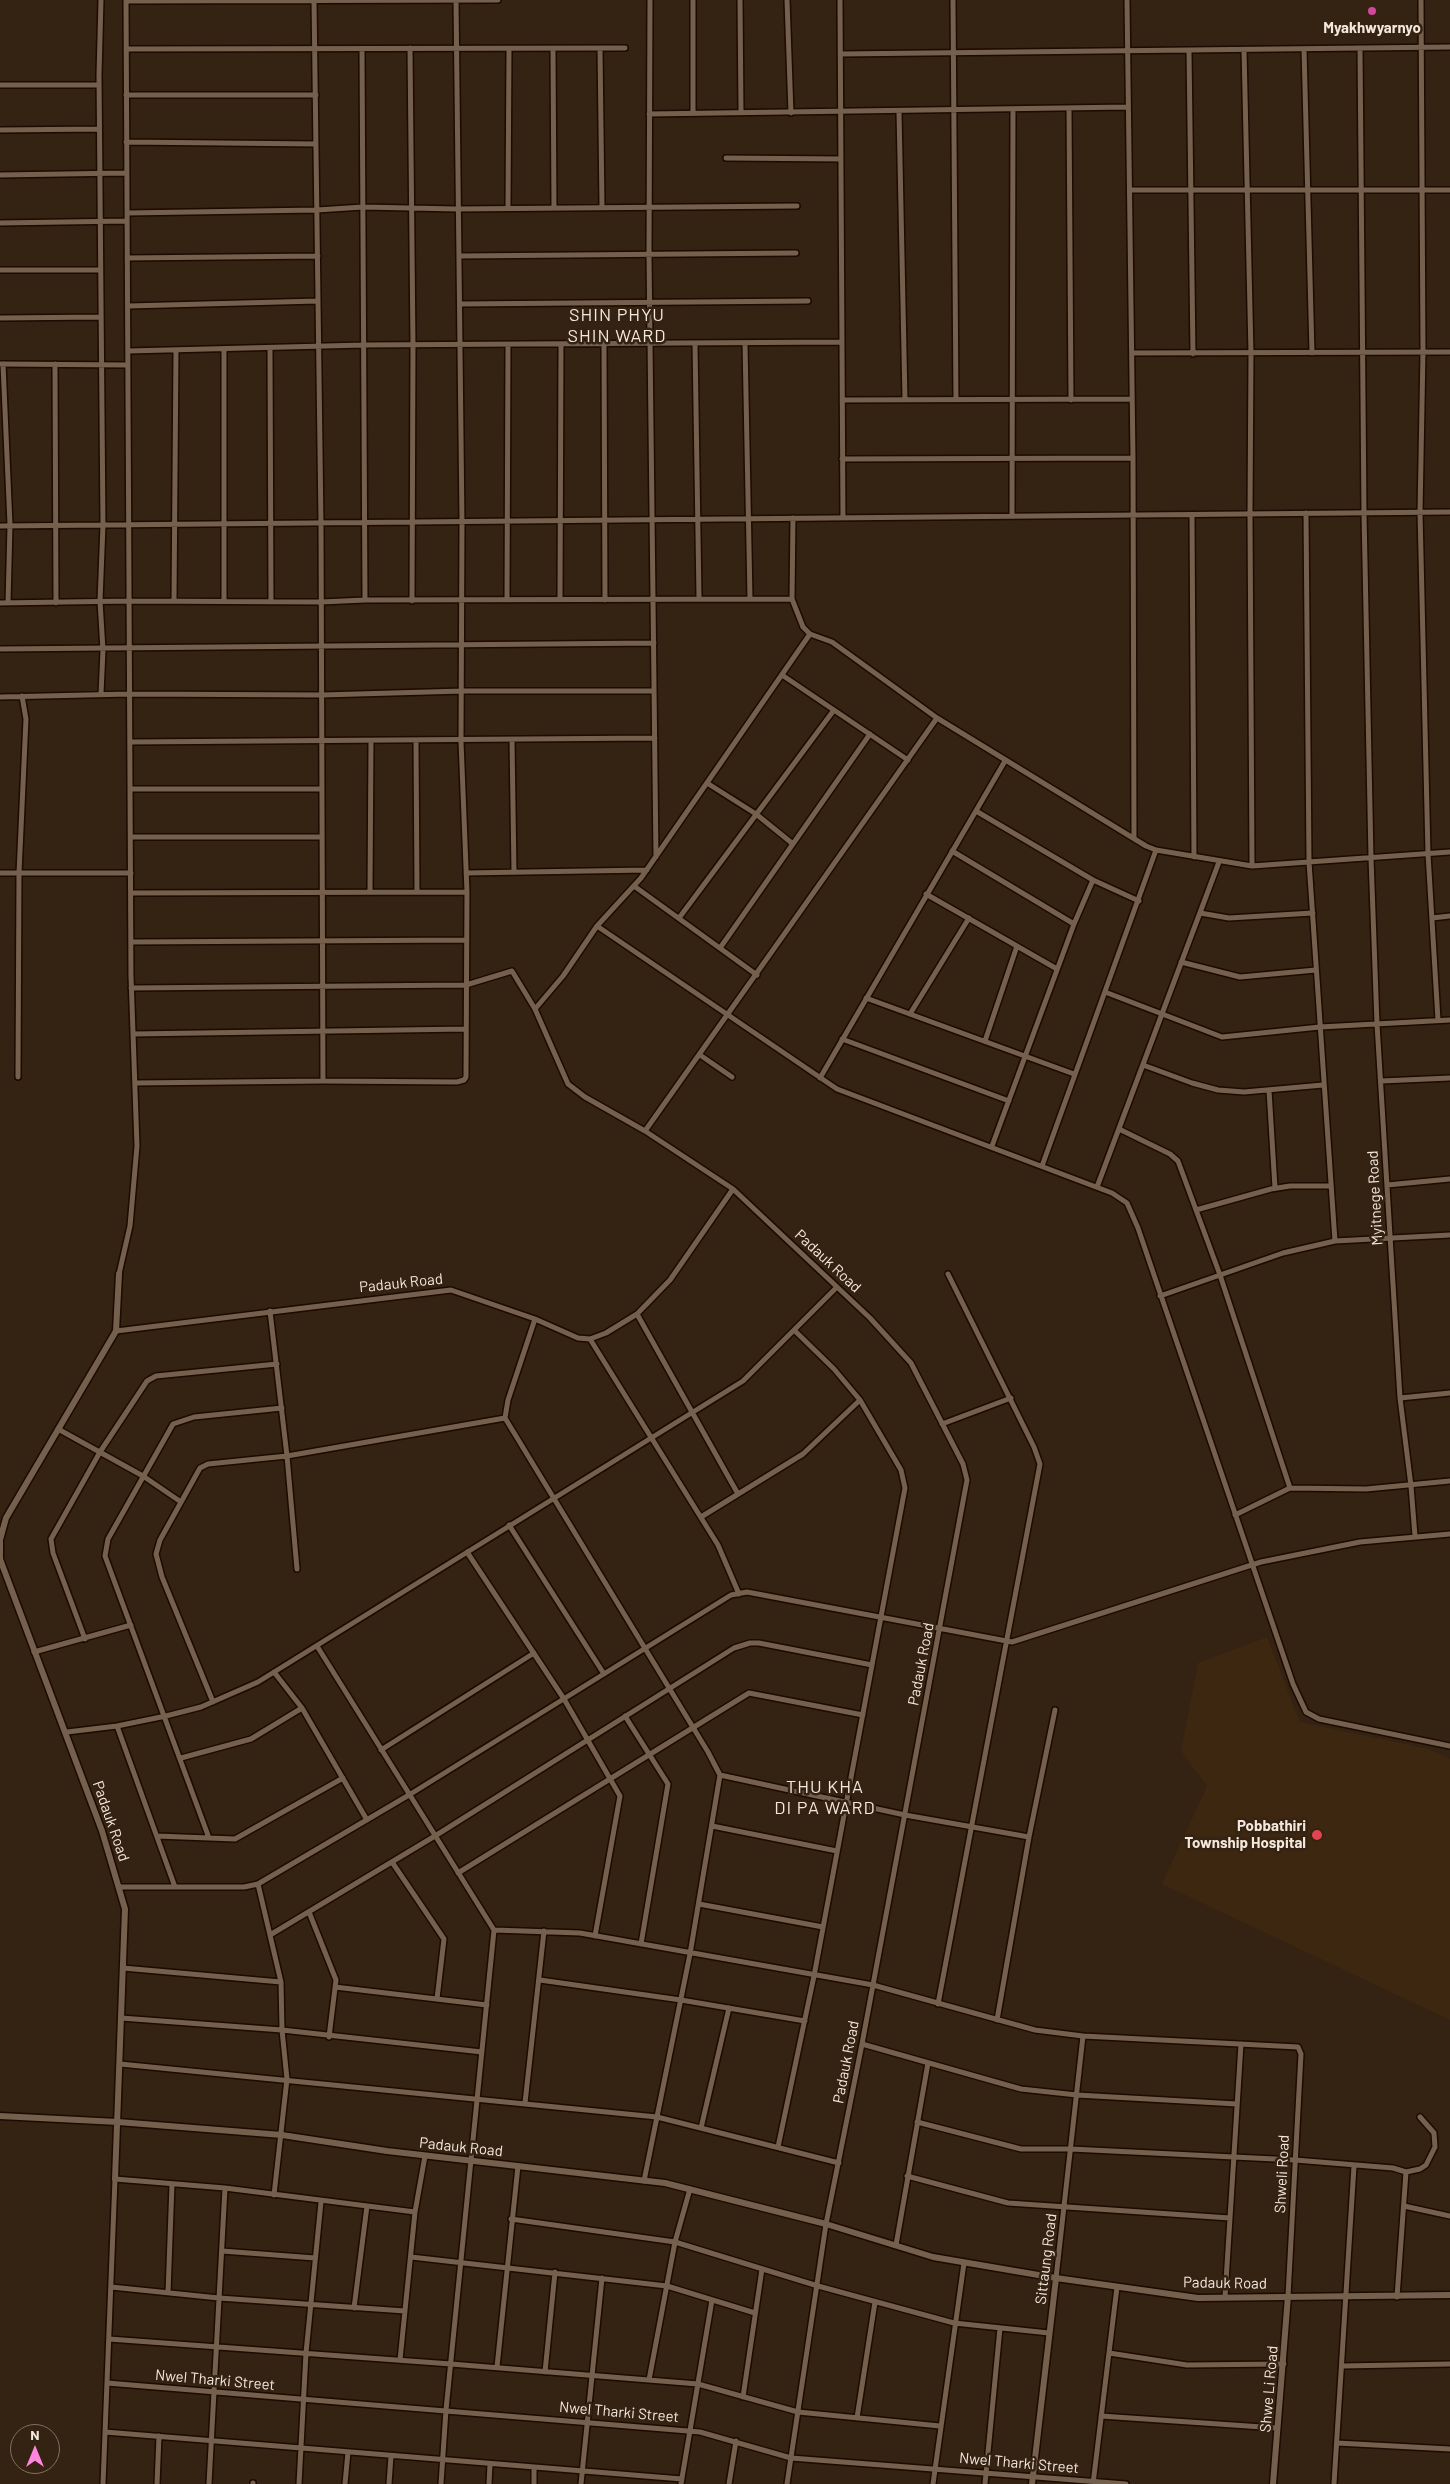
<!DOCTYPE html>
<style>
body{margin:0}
#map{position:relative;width:1450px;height:2484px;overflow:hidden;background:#342212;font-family:Barlow,sans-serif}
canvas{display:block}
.north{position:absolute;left:10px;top:2424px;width:50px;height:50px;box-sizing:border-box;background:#342212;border:1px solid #817163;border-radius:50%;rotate:0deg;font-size:14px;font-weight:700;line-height:20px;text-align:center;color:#f4e8dd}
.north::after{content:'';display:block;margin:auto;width:18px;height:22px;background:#ff85df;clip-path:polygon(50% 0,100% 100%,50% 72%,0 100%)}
</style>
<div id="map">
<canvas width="1450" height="2484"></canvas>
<div class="north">N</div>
</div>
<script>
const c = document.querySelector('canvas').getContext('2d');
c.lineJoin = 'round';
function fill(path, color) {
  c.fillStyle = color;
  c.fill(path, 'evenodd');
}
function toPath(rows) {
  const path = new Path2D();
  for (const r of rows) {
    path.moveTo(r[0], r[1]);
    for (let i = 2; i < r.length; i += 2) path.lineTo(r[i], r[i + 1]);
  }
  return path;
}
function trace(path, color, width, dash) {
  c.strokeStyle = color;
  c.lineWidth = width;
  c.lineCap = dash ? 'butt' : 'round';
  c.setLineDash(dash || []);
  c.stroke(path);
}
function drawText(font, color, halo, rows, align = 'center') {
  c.font = font + ' Barlow,sans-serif';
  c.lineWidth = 5;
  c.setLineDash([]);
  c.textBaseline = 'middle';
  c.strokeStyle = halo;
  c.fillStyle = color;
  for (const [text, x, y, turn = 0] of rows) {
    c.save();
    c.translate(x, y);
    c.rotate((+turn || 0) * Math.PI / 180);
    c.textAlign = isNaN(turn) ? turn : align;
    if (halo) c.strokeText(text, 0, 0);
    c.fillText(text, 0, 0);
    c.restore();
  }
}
const built = toPath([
 [1267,1637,1300,1722,1428,1749,1450,1759,1450,2020,1162,1884,1207,1786,1181,1751,1198,1663]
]);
const minor = toPath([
 [314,0,321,523,323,1081],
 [650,0,649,255,656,857],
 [740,0,741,111],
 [787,0,791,113],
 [840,0,843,518],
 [953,0,956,400],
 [1127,0,1133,458,1134,838],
 [1421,0,1423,352,1420,512,1428,854,1438,1020],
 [126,1,498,0],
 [410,48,413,346,412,601],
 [553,48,554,208],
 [600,48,602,207],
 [1360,48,1364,513,1371,858,1377,1024,1400,1398,1411,1486,1415,1536],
 [126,49,625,48],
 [362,49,365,600],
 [1304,49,1312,353],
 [1244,50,1251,353,1250,514,1252,866],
 [1189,51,1193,354],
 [840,54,1450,47],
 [0,85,99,85],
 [126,95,316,95],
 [1069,108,1071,400],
 [899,112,905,400],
 [693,113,693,0],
 [649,114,1128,107],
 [0,130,99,129],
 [126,142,316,144],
 [726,158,841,159],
 [0,175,126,173],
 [1130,190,1450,190],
 [508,208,509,48],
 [127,213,317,210,363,207,457,209,797,206],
 [0,223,127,221],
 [459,256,796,253],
 [127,258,318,256],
 [0,270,100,270],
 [460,304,808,301],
 [128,306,318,301],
 [0,318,100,317],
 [745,343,750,599],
 [695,344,699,598],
 [604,345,605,600],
 [270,348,271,602],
 [224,349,224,601],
 [128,351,364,345,842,342],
 [1132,353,1450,352],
 [0,364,128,365],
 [3,364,10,525,8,603],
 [55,364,56,603],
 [842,400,1132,399],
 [842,459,1133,458],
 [1306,513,1309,862,1335,1241],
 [1192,515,1194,857],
 [1012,516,1013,109],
 [793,518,792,599,803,627,810,634,832,642,937,718,1146,846,1156,850,1252,866,1450,852],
 [0,526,1450,512],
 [507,600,508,345],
 [560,600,561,345],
 [174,601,176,350],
 [0,603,130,601,321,602,365,600,792,599],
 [0,649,654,643],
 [782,675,908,760],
 [101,694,103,650,100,601,103,525,99,75,101,0],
 [0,697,130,694,322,695,463,691,654,691],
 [512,740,514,872],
 [416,741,417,892],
 [130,742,655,738],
 [707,783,756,814,793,844],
 [131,789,322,789],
 [976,811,1093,880,1139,901],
 [131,837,322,837],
 [952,851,1074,924],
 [0,873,131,873],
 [466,873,647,870],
 [634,886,757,975],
 [370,892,371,742],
 [131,893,467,892],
 [926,894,1057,969],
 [1200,913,1229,918,1313,913],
 [679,918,834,710],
 [1432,918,1450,916],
 [597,926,837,1089,1112,1193,1127,1203,1138,1228,1293,1684,1306,1712,1319,1719,1450,1746],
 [131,942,467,940],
 [720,948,870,734],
 [1181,962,1240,977,1316,970],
 [131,988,466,985,512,971,535,1009,568,1084,585,1097,645,1131,733,1189,870,1318,911,1363,963,1464,967,1480,862,2044,826,2224,787,2484],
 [1105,992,1222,1037,1320,1027,1450,1020],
 [866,998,1074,1074],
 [535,1009,563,976,597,926,641,878,810,634],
 [910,1014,969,918],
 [133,1034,466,1029],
 [842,1039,1009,1101],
 [985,1041,1017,946],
 [700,1055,732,1077],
 [1143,1065,1192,1083,1218,1090,1244,1092,1323,1085],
 [18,1077,19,873,26,719,22,696],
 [820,1078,1005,761],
 [1381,1081,1450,1078],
 [135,1083,323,1081,457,1082,464,1080,466,1077,467,892,461,741,462,522,456,0],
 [1269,1090,1275,1188],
 [1119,1129,1170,1154,1178,1161,1220,1275,1290,1488],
 [645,1131,937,718],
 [992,1146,1074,924,1093,880],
 [1042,1166,1156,850],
 [1387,1185,1450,1179],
 [1097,1187,1219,862],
 [1196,1210,1271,1189,1290,1186,1330,1186],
 [119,1274,130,1226,137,1146,131,976,126,0],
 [1160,1296,1283,1253,1335,1241,1450,1235],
 [270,1311,287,1456,297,1569],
 [637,1314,738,1494],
 [535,1319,508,1400,505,1418,708,1752,720,1775,690,1954,644,2181],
 [116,1331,451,1290,535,1319,578,1338,590,1339,606,1333,637,1314,670,1280,733,1189],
 [590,1339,718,1545,739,1594],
 [1400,1398,1450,1393],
 [942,1424,1011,1398],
 [58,1429,143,1476,181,1502],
 [1235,1515,1290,1488,1366,1489,1450,1481],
 [701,1517,803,1454,860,1400],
 [509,1525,604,1674],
 [467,1552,564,1699,620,1796,595,1936],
 [85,1639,53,1553,51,1539,100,1452,147,1381,156,1376,277,1364],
 [317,1646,494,1930,446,2410,441,2484],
 [34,1652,131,1625],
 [274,1672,302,1708,367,1820],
 [213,1702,162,1577,156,1554,160,1540,200,1468,208,1464,287,1456,505,1418],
 [625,1716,668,1784,641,1944],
 [117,1726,175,1887],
 [67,1732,117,1726,166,1716,201,1707,258,1682,743,1381,837,1287],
 [381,1750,534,1653],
 [181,1758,251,1739,302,1708],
 [720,1775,905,1815,1029,1837],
 [712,1826,837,1851],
 [157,1836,235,1839,343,1778],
 [209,1838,105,1556,108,1539,173,1424,194,1417,282,1408],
 [392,1862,444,1939,437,1999],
 [458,1873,749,1693,863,1715],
 [258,1884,281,1982,282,2030,287,2079,274,2195],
 [119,1887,244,1887,258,1884,409,1795,731,1595,747,1592,1012,1642,1261,1562,1360,1542,1450,1534],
 [699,1904,823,1927],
 [309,1912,336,1980,329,2037],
 [494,1930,580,1933,873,1985,1035,2030,1083,2036,1298,2047,1301,2054,1288,2296],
 [270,1935,435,1836,734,1648,750,1643,759,1643,872,1665],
 [123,1968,281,1982],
 [540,1980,681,2000,805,2021],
 [335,1987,487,2005],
 [938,2004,1040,1464,1034,1447,948,1274],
 [121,2018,282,2030,482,2052],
 [997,2020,1029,1837,1055,1710],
 [862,2044,1021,2089,1077,2095,1237,2104],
 [120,2064,657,2117,839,2163],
 [525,2103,544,1931],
 [917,2122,1021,2149,1071,2149,1295,2160,1393,2168,1406,2172,1397,2297],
 [701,2128,729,2008],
 [778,2147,814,1976,905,1488,901,1470,860,1400,834,1369,794,1330],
 [1406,2172,1420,2169,1426,2165,1435,2147,1434,2133,1420,2117],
 [907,2176,1008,2203,1230,2218],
 [1404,2206,1450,2216],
 [511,2219,675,2242,818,2286,954,2323,1049,2333],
 [896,2245,928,2063],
 [222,2251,315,2258],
 [411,2257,667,2286,755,2313],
 [1056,2278,1083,2036],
 [111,2287,219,2298,405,2311],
 [168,2293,172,2184],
 [1225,2297,1241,2044],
 [354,2308,367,2206],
 [109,2339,451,2364,698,2384,798,2412,940,2426],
 [1109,2353,1187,2365,1284,2364],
 [400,2360,415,2212,425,2156],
 [1342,2366,1450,2364],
 [497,2367,518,2166],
 [545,2372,555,2272],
 [649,2380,675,2242,690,2189],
 [107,2383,700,2432,791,2458,1126,2484],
 [743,2397,762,2269],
 [1101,2416,1277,2428],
 [857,2418,875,2302],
 [105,2432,682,2479],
 [1337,2443,1450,2449],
 [103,2484,115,2179,225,2188,415,2212],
 [157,2484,159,2436],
 [209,2484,225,2188],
 [253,2484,253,2483],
 [299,2484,306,2353,321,2202],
 [345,2484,348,2452],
 [389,2484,391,2456],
 [489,2484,490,2464],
 [534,2484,534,2468],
 [581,2484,602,2278],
 [681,2484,712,2300],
 [729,2484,736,2441],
 [933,2484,964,2263],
 [985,2484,1000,2328],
 [1093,2484,1117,2287],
 [1334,2484,1354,2166]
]);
const tertiary = toPath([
 [0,1540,6,1518,116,1331,119,1274],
 [0,1542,0,1559,102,1831,125,1909,115,2179],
 [0,2116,118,2122,282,2135,387,2151,665,2183,826,2224,933,2257,1056,2278,1198,2298,1450,2295],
 [1032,2484,1056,2278],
 [1273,2484,1288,2296]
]);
const markers = [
 [1372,11,5,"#d1479c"],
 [1317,1835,6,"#e0444e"]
];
const poiNames = [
 ["Myakhwyarnyo",1372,28],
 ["Pobbathiri",1306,1826,"right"],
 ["Township Hospital",1306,1843,"right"]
];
const streetNames = [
 ["Myitnege Road",1375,1198,-93],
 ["Padauk Road",828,1261,43],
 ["Padauk Road",401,1283,-6],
 ["Padauk Road",921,1664,-79],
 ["Padauk Road",111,1821,71],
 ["Padauk Road",846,2062,-79],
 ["Padauk Road",461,2147,6],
 ["Shweli Road",1282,2174,-87],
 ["Sittaung Road",1046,2259,-83],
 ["Padauk Road",1225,2283,1],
 ["Nwel Tharki Street",215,2380,5],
 ["Shwe Li Road",1269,2389,-85],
 ["Nwel Tharki Street",619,2412,5],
 ["Nwel Tharki Street",1019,2463,5]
];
const quarterNames = [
 ["SHIN PHYU",617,315],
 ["SHIN WARD",617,336],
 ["THU KHA",825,1787],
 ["DI PA WARD",825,1808]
];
fill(built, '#3e2711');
trace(minor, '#1b0b00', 8);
trace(tertiary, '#1b0b00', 9);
trace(minor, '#75604e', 5);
trace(tertiary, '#75604e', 6);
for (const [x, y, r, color] of markers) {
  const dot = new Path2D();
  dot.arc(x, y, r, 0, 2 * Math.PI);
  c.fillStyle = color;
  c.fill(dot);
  trace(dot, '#342212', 2);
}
drawText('bold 15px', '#f4e8dd', '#342212', poiNames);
drawText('15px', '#f4e8dd', '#342212', streetNames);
c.letterSpacing = '1px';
drawText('18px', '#f4e8dd', '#342212', quarterNames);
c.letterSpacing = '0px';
</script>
